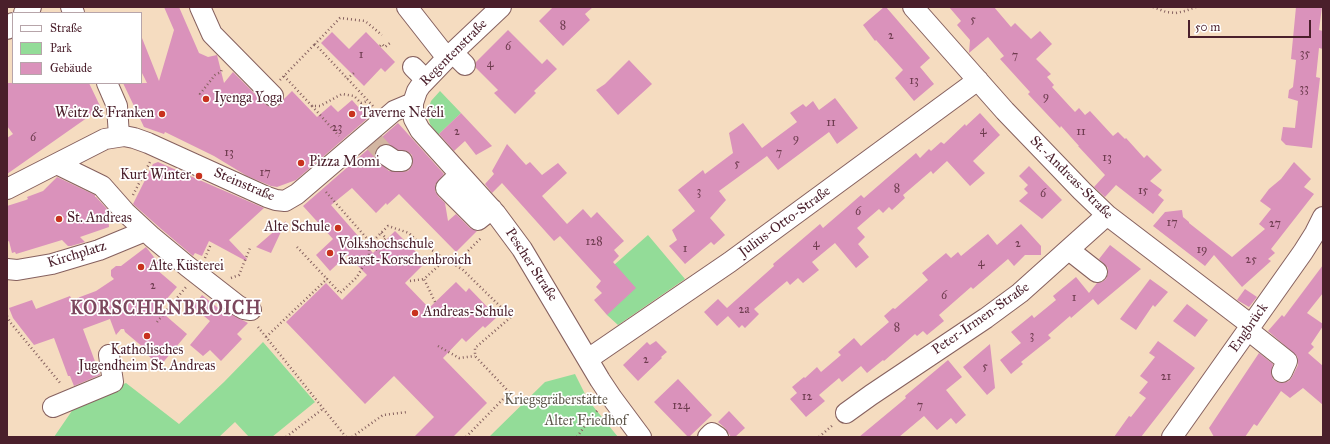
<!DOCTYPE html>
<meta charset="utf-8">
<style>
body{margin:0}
#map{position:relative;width:1330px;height:444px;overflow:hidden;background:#f5dcc0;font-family:"IM FELL Great Primer",serif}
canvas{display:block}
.frame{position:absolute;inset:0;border:8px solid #4a1f2b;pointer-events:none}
.legend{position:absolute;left:12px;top:12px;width:130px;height:72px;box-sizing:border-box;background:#fff;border:1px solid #b7a5aa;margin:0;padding:5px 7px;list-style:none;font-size:12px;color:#4a1f2b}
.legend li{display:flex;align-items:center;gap:8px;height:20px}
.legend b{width:20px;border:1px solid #b7a5aa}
.scale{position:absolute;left:1188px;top:20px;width:123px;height:18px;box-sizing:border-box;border:2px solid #4a1f2b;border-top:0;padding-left:5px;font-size:12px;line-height:14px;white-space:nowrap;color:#4a1f2b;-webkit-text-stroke:3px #fff;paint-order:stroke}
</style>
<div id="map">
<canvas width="1330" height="444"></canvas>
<div class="frame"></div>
<ul class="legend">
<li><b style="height:5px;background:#fff"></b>Straße</li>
<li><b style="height:11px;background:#93dc98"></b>Park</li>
<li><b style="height:11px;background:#da92bb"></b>Gebäude</li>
</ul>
<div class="scale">50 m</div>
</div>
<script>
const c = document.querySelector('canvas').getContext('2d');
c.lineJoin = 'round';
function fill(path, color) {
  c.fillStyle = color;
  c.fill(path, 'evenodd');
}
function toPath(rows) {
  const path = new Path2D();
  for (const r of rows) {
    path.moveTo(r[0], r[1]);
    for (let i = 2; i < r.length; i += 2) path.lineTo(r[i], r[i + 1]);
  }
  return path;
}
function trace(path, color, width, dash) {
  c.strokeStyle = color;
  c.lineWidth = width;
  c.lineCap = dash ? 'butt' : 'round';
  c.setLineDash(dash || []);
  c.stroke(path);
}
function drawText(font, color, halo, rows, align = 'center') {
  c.font = font + ' "IM FELL Great Primer",serif';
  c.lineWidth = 3.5;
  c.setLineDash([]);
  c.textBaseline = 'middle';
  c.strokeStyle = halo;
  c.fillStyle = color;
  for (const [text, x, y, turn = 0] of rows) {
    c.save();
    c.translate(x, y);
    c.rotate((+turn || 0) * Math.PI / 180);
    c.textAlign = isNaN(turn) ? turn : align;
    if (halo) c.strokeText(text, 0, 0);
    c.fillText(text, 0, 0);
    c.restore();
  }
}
const green = toPath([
 [440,91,461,113,438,135,430,124,428,116,428,110,431,101],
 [648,235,685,279,618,325,607,315,614,265],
 [263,342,315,402,272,437,249,437,235,422,219,437,54,437,78,402,126,383,179,424,224,382],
 [575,374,588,400,618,437,489,437,545,382]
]);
const building = toPath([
 [164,7,179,7,199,53,208,57,217,55,224,83,233,72,265,104,270,107,276,107,281,104,284,99,292,91,317,117,331,105,338,112,352,100,368,118,296,180,277,187,271,186,247,176,214,156,165,132,164,134,144,127,123,83,147,83,141,71,141,38,142,38,159,81,174,30],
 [553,7,593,7,585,14,590,20,563,46,539,21],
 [884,7,886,7,930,58,920,67,934,84,914,101,895,78,903,70,876,40,875,41,863,25],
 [949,7,994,7,1011,27,1015,23,1031,39,1040,31,1052,44,1036,59,1051,74,1047,77,1054,85,1052,87,1075,112,1079,108,1085,115,1090,111,1113,136,1118,132,1125,139,1126,138,1144,158,1147,155,1162,170,1150,181,1162,190,1158,195,1164,200,1153,214,1116,185,1105,197,1094,187,1105,175,1078,146,1079,146,1061,126,1060,128,1028,94,1030,92,1000,59,1004,56,988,37,969,53,970,40,957,25,961,21],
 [1296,7,1322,7,1319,30,1323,31,1323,49,1319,48,1316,77,1320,78,1312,148,1286,145,1281,140,1283,127,1295,128,1298,101,1288,98,1289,90,1293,87,1296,60,1291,59],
 [508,30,542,64,547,59,557,69,534,91,536,93,515,114,494,93,498,90,476,68,476,62],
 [332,32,349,49,366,32,395,62,385,72,381,68,364,86,321,43],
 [629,60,652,84,618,115,596,90,605,84],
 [7,83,89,83,101,108,7,174,7,138,13,134,7,126],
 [835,98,858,128,837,144,829,132,778,170,767,156,719,191,726,200,710,218,725,235,714,245,711,242,685,264,669,246,677,240,672,230,695,211,678,190,703,170,705,174,733,153,729,133,743,123,762,148,797,122,790,113,803,104,806,107,813,101,819,110],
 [461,113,492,146,476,155,465,141,454,151,439,134],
 [980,113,1000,135,973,161,985,173,970,186,947,161,933,174,931,171,903,195,905,198,892,210,889,207,883,213,879,209,857,228,865,237,858,244,869,257,856,268,835,243,812,262,819,270,803,283,798,278,790,285,787,281,754,309,759,314,745,328,742,325,739,328,728,316,717,326,704,312,718,299,727,308,774,266,773,264,820,224,823,228,861,195,864,198,916,153,920,158,929,149,931,151,941,142,944,144,965,124,966,126],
 [398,123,444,174,435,185,435,191,438,196,445,203,448,221,456,214,470,228,477,231,456,252,399,194,387,205,386,203,376,213,352,188,331,205,373,253,395,231,426,262,405,283,429,308,456,282,466,292,469,288,497,317,485,328,483,326,466,342,462,338,443,358,487,403,453,437,414,437,434,417,394,376,365,404,286,322,326,283,342,300,367,275,347,255,330,271,316,255,333,239,303,206],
 [386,144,398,150,407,151,412,155,413,161,412,166,408,171,402,172,389,171,376,160,375,155,376,149,381,145],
 [507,144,526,165,530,162,542,175,558,163,567,173,542,196,567,224,583,209,591,218,597,212,624,241,614,250,619,256,613,262,636,288,607,315,594,300,602,293,596,287,601,281,560,236,554,241,502,183,492,193,485,184,494,174,492,171],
 [158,162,264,208,229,240,247,259,246,261,209,241,202,256,195,253,193,256,160,228,133,204,153,164],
 [1294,162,1311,179,1304,187,1314,194,1271,249,1275,253,1268,259,1271,261,1242,287,1214,255,1205,266,1153,226,1165,212,1182,210,1183,217,1189,222,1189,223,1232,257,1265,229,1259,224,1271,209,1260,201,1269,189,1281,179],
 [1029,166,1062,200,1042,219,1019,201,1028,193,1024,189,1028,185,1019,176],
 [57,177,95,195,95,197,96,197,108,210,109,227,80,237,85,242,71,246,68,246,62,240,16,254,15,252,12,253,9,241,7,242,7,206,26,200,28,199,27,197,43,191],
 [286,221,271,253,256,247],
 [1021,224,1041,246,1041,255,1025,255,1014,266,1008,259,973,289,971,287,939,315,944,321,927,335,923,331,917,336,915,334,884,361,883,360,867,373,861,366,842,382,839,378,819,395,825,401,806,417,790,399,797,393,792,387,804,377,805,378,817,367,821,372,841,355,838,352,854,338,861,346,889,322,884,316,893,308,895,309,928,280,922,273,946,253,951,258,958,252,961,256,988,234,997,245],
 [1110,245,1141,269,1098,305,1093,299,1071,318,1070,316,1048,335,1051,338,1021,362,1023,364,1011,374,1000,360,1021,343,1011,332,1032,315,1034,318,1056,300,1053,296,1076,277,1089,293,1097,283,1102,282,1106,279,1108,274,1108,268,1099,259],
 [146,247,161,266,156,269,177,287,158,309,187,334,160,366,142,350,144,348,125,332,124,329,121,329,116,335,110,319,83,329,100,375,74,386,70,376,68,376,54,338,34,345,13,318,9,308,32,300,36,309,70,296,72,300,96,291,114,279,111,276,111,270,116,266,121,266],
 [1323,265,1323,293,1307,313,1323,324,1323,326,1311,344,1314,347,1308,353,1323,366,1323,405,1303,388,1290,398,1281,391,1257,426,1254,424,1245,437,1214,437,1209,428,1259,353,1273,364,1271,373,1273,379,1277,382,1283,383,1289,381,1292,377,1298,365,1298,360,1297,356,1268,331,1282,315,1284,317],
 [1150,279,1168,292,1155,307,1153,305,1136,330,1120,319],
 [1245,289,1257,297,1249,307,1237,300],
 [202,295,227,315,229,313,248,323,237,334,242,339,221,361,210,350,203,356,190,345,210,321,193,307],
 [1187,304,1208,320,1195,337,1173,321],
 [656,341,667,352,661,357,662,358,638,381,623,365,647,342,650,345],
 [1158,341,1195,368,1141,437,1114,437,1129,416,1131,417,1146,398,1139,393,1148,382,1140,376,1155,357,1149,353],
 [990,344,995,388,987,395,963,367],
 [948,360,962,377,946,390,966,415,956,424,951,418,937,430,924,416,899,437,859,437,906,398,905,396],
 [678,379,712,415,689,437,688,437,654,402],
 [729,411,745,428,735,437,731,437,725,428,718,422]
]);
const minorTunnel = toPath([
 [374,142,386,155]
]);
const path = toPath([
 [1153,7,1166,12,1176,13,1185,11,1196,7],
 [380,46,382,44,385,47,390,43],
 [284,76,312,106,320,106,342,94,354,96,361,103,368,101],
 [347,79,354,73],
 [280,80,315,44],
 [203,97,200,94,215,75,221,72,222,69],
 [312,106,339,136],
 [373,106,315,44,340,18,365,21,382,35],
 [326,192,371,243],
 [133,195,150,162],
 [381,233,386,238,375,248,384,256],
 [297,247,327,279],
 [205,258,211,244],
 [454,265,481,238],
 [231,278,239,275,250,248],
 [410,281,424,279],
 [435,302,424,279,446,259],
 [7,316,10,322,61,384],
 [157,322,186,287],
 [258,327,346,437],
 [266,337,327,279,340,293,357,277,369,256,369,245,388,226,409,233,416,240,463,270,511,317,475,348,475,356,510,393],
 [438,346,459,358,475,356],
 [286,437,324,408],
 [352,437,383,415,408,412],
 [466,437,507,395],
 [577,437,591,417,599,409],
 [819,437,834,424]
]);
const minor = toPath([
 [71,7,74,13],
 [200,7,212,34,273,96],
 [407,7,447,58],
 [501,7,447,58,421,85,417,91,413,103,413,113,414,119,420,130,496,214,522,249,600,380,612,398,641,437],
 [913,7,1005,111,1082,191,1107,215,1251,325],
 [24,13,31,7],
 [7,29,13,23],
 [453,53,465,65],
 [413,67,426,80],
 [107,83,117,106,119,136],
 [386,155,395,161,402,161],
 [57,164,102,186,125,212,152,237,187,266,237,305,244,309,251,310],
 [460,174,446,188,478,220,492,209],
 [7,189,105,139,124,136,134,138,148,143,267,197,276,200,285,201,297,194,394,111,413,103],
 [1069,250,1097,272],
 [7,269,17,270,52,264,99,250,145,231],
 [1248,330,1287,361,1282,372],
 [588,359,730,262,978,80],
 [53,407,113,382,109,355],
 [846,413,871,395,986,318,1020,293,1107,215],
 [708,437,712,433,718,437],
 [1172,437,1303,252,1315,233,1323,217]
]);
const markers = [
 [206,99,4,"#c8321e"],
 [162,114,4,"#c8321e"],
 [352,114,4,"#c8321e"],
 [301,163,4,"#c8321e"],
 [199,176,4,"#c8321e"],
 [59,219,4,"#c8321e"],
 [338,228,4,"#c8321e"],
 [330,253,4,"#c8321e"],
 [141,267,4,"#c8321e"],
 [415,313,4,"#c8321e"],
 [147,336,4,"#c8321e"]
];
const numberNames = [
 ["5",973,20],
 ["8",563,26],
 ["2",891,36],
 ["6",508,47],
 ["35",1305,54],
 ["1",361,55],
 ["7",1015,56],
 ["4",490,64],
 ["13",914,81],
 ["33",1304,89],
 ["9",1046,97],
 ["11",831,123],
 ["23",337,128],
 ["4",983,131],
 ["2",457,132],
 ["11",1081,132],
 ["6",33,138],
 ["9",796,139],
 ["13",229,153],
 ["7",779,153],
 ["13",1107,158],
 ["5",737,164],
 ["17",265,173],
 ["8",897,189],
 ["15",1143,191],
 ["3",699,192],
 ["6",1043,194],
 ["6",858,212],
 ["17",1172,223],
 ["27",1275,224],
 ["128",594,242],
 ["4",816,244],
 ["2",1018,244],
 ["1",685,249],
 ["19",1202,250],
 ["25",1251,260],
 ["4",981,263],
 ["2",153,286],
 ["6",944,296],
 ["1",1074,298],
 ["2a",744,310],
 ["8",897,328],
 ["3",1032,336],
 ["2",646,360],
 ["5",985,367],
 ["21",1166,377],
 ["12",807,397],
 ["124",681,406],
 ["7",920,406]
];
const streetNames = [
 ["Regentenstraße",454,53,-45],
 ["St.-Andreas-Straße",1071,178,45],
 ["Steinstraße",244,185,23],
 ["Julius-Otto-Straße",785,222,-36],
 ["Kirchplatz",77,255,-17],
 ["Pescher Straße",531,265,57],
 ["Peter-Irmen-Straße",981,319,-35],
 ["Engbrück",1249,328,-55]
];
const poiNames = [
 ["Iyenga Yoga",214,99],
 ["Weitz & Franken",154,114,"right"],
 ["Taverne Nefeli",360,114],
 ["Pizza Momi",309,163],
 ["Kurt Winter",191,176,"right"],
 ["St. Andreas",67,219],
 ["Alte Schule",330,228,"right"],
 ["Volkshochschule",338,245],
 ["Kaarst-Korschenbroich",338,261],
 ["Alte Küsterei",149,267],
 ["Andreas-Schule",423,313],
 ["Katholisches",147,351,"center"],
 ["Jugendheim St. Andreas",147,367,"center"]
];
const parkNames = [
 ["Kriegsgräberstätte",556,401],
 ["Alter Friedhof",586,422]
];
const districtNames = [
 ["KORSCHENBROICH",166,310]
];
fill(green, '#93dc98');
fill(building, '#da92bb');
trace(minorTunnel, '#d3b6a2', 20, [20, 10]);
trace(minor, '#86615f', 22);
trace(path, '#86615f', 2.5, [1, 3]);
trace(minor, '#fff', 20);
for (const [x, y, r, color] of markers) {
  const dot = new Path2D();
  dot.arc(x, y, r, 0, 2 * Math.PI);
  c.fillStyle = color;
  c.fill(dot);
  trace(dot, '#fff', 1.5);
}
drawText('12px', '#6e3c4f', null, numberNames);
drawText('14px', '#4a1f2b', '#fff', streetNames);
drawText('14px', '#4a1f2b', '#fff', poiNames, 'left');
drawText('14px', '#60584c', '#fff', parkNames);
c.letterSpacing = '1px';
drawText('bold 18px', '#7c475d', '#fff', districtNames);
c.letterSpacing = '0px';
</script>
